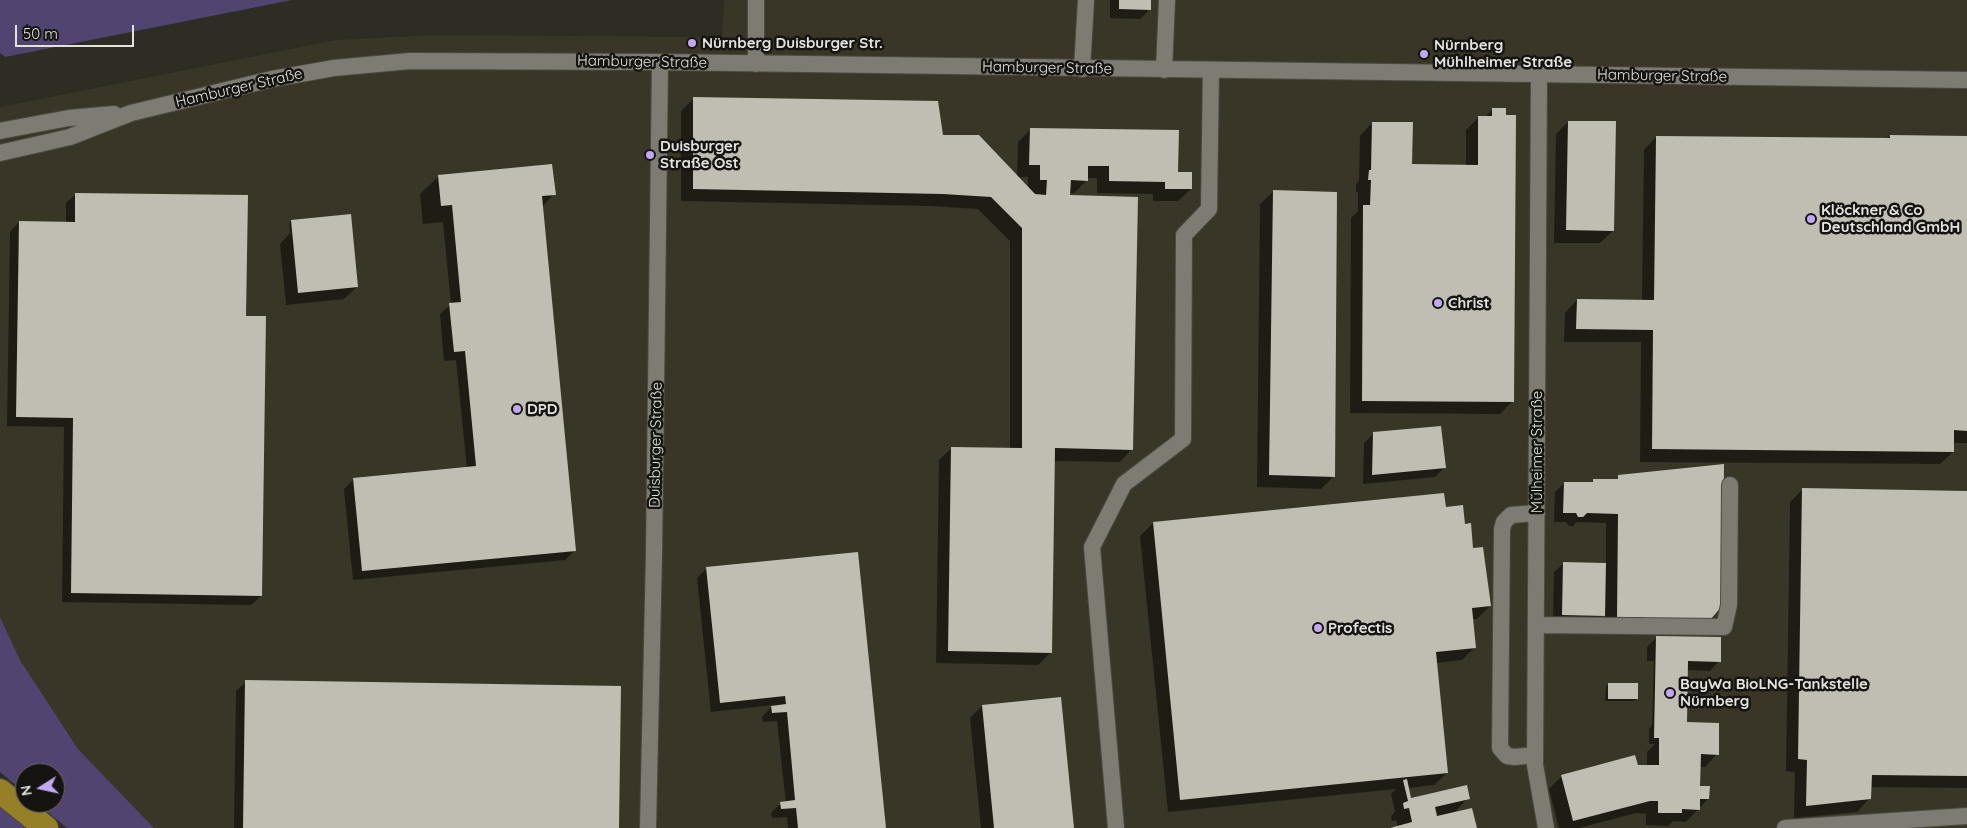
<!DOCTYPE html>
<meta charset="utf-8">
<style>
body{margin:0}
#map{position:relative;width:1967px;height:828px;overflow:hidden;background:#2e2c23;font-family:Quicksand,sans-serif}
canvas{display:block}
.north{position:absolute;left:15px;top:763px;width:50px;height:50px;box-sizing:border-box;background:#151410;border:1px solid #686662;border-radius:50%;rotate:260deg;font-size:14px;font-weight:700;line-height:20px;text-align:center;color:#e4e2dd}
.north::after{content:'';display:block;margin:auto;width:18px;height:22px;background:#c0a8f4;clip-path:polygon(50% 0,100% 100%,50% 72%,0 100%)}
.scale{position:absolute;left:15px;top:25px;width:119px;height:22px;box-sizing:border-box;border:2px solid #e4e2dd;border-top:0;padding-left:6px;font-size:15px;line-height:18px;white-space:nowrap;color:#e4e2dd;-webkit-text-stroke:4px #151410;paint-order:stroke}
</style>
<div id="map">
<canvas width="1967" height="828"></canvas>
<div class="north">N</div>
<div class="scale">50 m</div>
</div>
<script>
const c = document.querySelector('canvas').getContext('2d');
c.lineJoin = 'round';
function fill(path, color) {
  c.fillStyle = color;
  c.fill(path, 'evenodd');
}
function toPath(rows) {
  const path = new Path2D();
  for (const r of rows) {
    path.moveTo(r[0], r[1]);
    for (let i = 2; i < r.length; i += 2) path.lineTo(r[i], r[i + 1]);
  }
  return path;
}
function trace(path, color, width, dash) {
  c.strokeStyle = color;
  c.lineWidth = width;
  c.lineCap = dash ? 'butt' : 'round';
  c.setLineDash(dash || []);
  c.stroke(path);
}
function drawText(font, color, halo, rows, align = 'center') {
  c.font = font + ' Quicksand,sans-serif';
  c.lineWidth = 5;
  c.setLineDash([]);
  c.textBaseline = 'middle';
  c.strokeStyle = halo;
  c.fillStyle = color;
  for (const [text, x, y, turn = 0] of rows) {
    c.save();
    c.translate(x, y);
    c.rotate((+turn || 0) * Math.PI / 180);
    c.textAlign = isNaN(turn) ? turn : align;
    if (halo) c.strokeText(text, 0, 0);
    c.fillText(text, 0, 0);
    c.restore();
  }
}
const built = toPath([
 [724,0,1967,0,1967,828,154,828,78,749,20,660,0,617,0,107,336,40,432,35,722,37]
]);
const green = toPath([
 [0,0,292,0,5,57,0,53],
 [0,617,20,660,78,749,154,828,67,828,37,803,55,803,55,773,25,773,25,793,0,772],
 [0,798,38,828,0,828]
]);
const shadow = toPath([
 [1110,0,1150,0,1150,9,1140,19,1110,18],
 [694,98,942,136,1028,188,1028,177,1017,177,1018,142,1031,129,1177,174,1191,189,1178,201,1153,201,1153,194,1097,193,1097,178,1087,178,1087,180,1074,193,1069,193,1132,449,1120,462,1054,461,1050,653,1038,665,936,663,939,460,952,448,1010,449,1010,241,978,209,930,206,681,201,681,111],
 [1493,109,1512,402,1500,414,1350,413,1351,218,1358,211,1358,192,1356,192,1356,184,1359,181,1360,136,1372,123,1411,166,1466,166,1466,130,1479,117,1485,117],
 [1568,122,1613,231,1600,243,1554,243,1556,134],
 [1890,136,1967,137,1967,443,1953,443,1953,452,1940,464,1640,462,1641,342,1564,342,1565,313,1577,300,1642,301,1644,150,1656,137,1887,139],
 [439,176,554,194,542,207,575,550,565,560,353,580,344,489,354,479,467,469,456,360,444,361,440,314,451,304,443,222,423,224,420,194],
 [1273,192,1334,476,1321,489,1257,487,1260,204],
 [76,194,245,317,261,596,251,605,62,602,64,427,7,426,10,232,19,222,66,223,66,203],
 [291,221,357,287,344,299,286,305,280,244,291,232,290,232,289,224],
 [1373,434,1444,468,1435,477,1363,484,1364,443],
 [1619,477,1722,605,1605,629,1605,613,1594,625,1553,624,1554,572,1564,563,1606,564,1606,523,1576,522,1573,526,1569,526,1566,522,1554,522,1555,492,1564,483,1590,483,1594,480,1615,480],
 [1803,489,1967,492,1967,788,1870,787,1869,799,1857,812,1794,818,1795,772,1786,771,1790,502],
 [1443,495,1444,509,1464,526,1490,606,1477,619,1472,619,1474,648,1462,660,1436,663,1447,773,1434,785,1408,788,1410,800,1468,798,1453,814,1476,828,1392,828,1398,827,1396,820,1392,821,1391,816,1395,812,1391,794,1396,789,1168,812,1140,536,1153,523],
 [707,568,884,828,788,828,787,817,772,818,771,813,781,803,786,803,777,721,763,722,762,717,773,705,711,712,697,578],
 [1657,637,1719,661,1710,671,1687,670,1686,721,1717,754,1705,767,1700,767,1699,787,1708,799,1686,822,1673,821,1668,826,1646,825,1646,814,1636,813,1579,828,1559,828,1549,789,1562,776,1647,766,1647,752,1655,744,1649,744,1649,729,1652,725,1654,661,1647,661,1647,647],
 [246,682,618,828,234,828,236,691],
 [1608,684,1637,699,1634,701,1605,701,1606,687],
 [982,706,1073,828,981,828,970,718]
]);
const building = toPath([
 [1119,0,1151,0,1151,10,1119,9],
 [693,97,938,101,943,135,979,135,1035,194,1046,195,1047,180,1040,180,1040,165,1029,165,1030,128,1179,130,1178,172,1192,172,1192,189,1165,189,1165,182,1109,181,1109,166,1088,166,1088,181,1071,180,1070,195,1138,197,1133,450,1055,448,1052,653,948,651,951,447,1022,448,1022,228,991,197,943,194,693,189],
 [1492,108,1506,108,1506,115,1516,115,1514,402,1362,401,1363,205,1370,205,1371,180,1368,180,1369,170,1371,170,1372,122,1413,122,1412,164,1478,165,1478,116,1492,116],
 [1568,121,1616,121,1614,231,1566,230],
 [1890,135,1967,136,1967,431,1954,430,1954,452,1652,449,1653,330,1576,329,1577,299,1654,300,1656,136,1890,138],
 [552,164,556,195,542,196,576,551,362,571,353,478,476,466,465,351,454,352,449,303,461,302,452,205,441,206,438,175],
 [1273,190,1337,192,1335,477,1269,475],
 [75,193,248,195,246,316,266,316,262,596,71,593,73,418,16,417,19,221,75,222],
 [351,214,358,287,298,293,291,220],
 [1441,426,1446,468,1372,475,1373,432],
 [1724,464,1723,605,1710,620,1617,617,1618,514,1587,513,1583,517,1578,517,1576,513,1563,513,1564,482,1593,482,1593,479,1618,479,1618,475],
 [1802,488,1967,491,1967,776,1872,775,1871,799,1806,806,1807,760,1798,759],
 [1444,493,1446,507,1463,505,1465,524,1471,523,1473,548,1483,547,1491,606,1472,608,1476,648,1436,652,1448,773,1180,800,1153,522],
 [858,552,886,828,798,828,796,808,781,809,780,802,795,800,787,712,772,713,771,706,786,704,785,696,720,703,706,567],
 [1563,562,1606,563,1605,616,1562,615],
 [1656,636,1721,637,1721,662,1688,661,1687,722,1719,723,1719,755,1701,754,1700,786,1710,786,1709,799,1700,799,1700,810,1682,809,1682,813,1658,813,1658,801,1650,801,1573,821,1561,775,1635,755,1638,765,1659,765,1659,738,1654,738],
 [245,680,621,686,619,828,243,828],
 [1608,683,1638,683,1638,699,1608,699],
 [1061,697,1074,828,994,828,982,705],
 [1407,779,1411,798,1467,785,1470,799,1435,807,1437,816,1472,808,1477,828,1390,828,1412,822,1409,808,1404,809,1403,803,1408,801,1403,780]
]);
const minor = toPath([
 [756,0,756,64],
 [1082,69,1086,0],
 [1164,70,1167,0],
 [1539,74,1535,765,1546,828],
 [0,131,69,118,114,114],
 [0,153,70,137,131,113,272,79,334,68,410,61,660,62,1967,80],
 [1536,625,1724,627,1729,605,1730,485],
 [1535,755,1515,757,1507,756,1500,748,1502,529,1504,522,1511,515,1537,513],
 [648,828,654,553,660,62],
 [1116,828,1092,547,1124,484,1183,439,1184,235,1209,209,1211,70],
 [1785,828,1967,816]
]);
const highway = toPath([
 [0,791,46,828]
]);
const markers = [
 [692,43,5,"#c0a8f4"],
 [1424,54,5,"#c0a8f4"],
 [650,155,5,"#c0a8f4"],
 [1811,219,5,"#c0a8f4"],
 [1438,303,5,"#c0a8f4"],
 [517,409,5,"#c0a8f4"],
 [1318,628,5,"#c0a8f4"],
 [1670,693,5,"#c0a8f4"]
];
const poiNames = [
 ["Nürnberg Duisburger Str.",702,43],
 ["Nürnberg",1434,45],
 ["Mühlheimer Straße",1434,62],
 ["Duisburger",660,146],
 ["Straße Ost",660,163],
 ["Klöckner & Co",1821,210],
 ["Deutschland GmbH",1821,227],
 ["Christ",1448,303],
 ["DPD",527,409],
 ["Profectis",1328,628],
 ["BayWa BioLNG-Tankstelle",1680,684],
 ["Nürnberg",1680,701]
];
const streetNames = [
 ["Hamburger Straße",642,62,1],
 ["Hamburger Straße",1047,68,1],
 ["Hamburger Straße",1662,76,1],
 ["Hamburger Straße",239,88,-13],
 ["Duisburger Straße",656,445,-89],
 ["Mülheimer Straße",1537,452,-90]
];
fill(built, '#393627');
fill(green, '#524470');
fill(shadow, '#0007');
fill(building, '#c0bdb3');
trace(minor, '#4c4a43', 18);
trace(highway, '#4c4a43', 26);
trace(minor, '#7e7c72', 16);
trace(highway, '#958028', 24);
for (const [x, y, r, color] of markers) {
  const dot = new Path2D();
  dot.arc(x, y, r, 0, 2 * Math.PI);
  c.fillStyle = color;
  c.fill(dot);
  trace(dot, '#151410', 2);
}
drawText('bold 15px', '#e4e2dd', '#151410', poiNames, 'left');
drawText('15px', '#e4e2dd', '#151410', streetNames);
</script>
